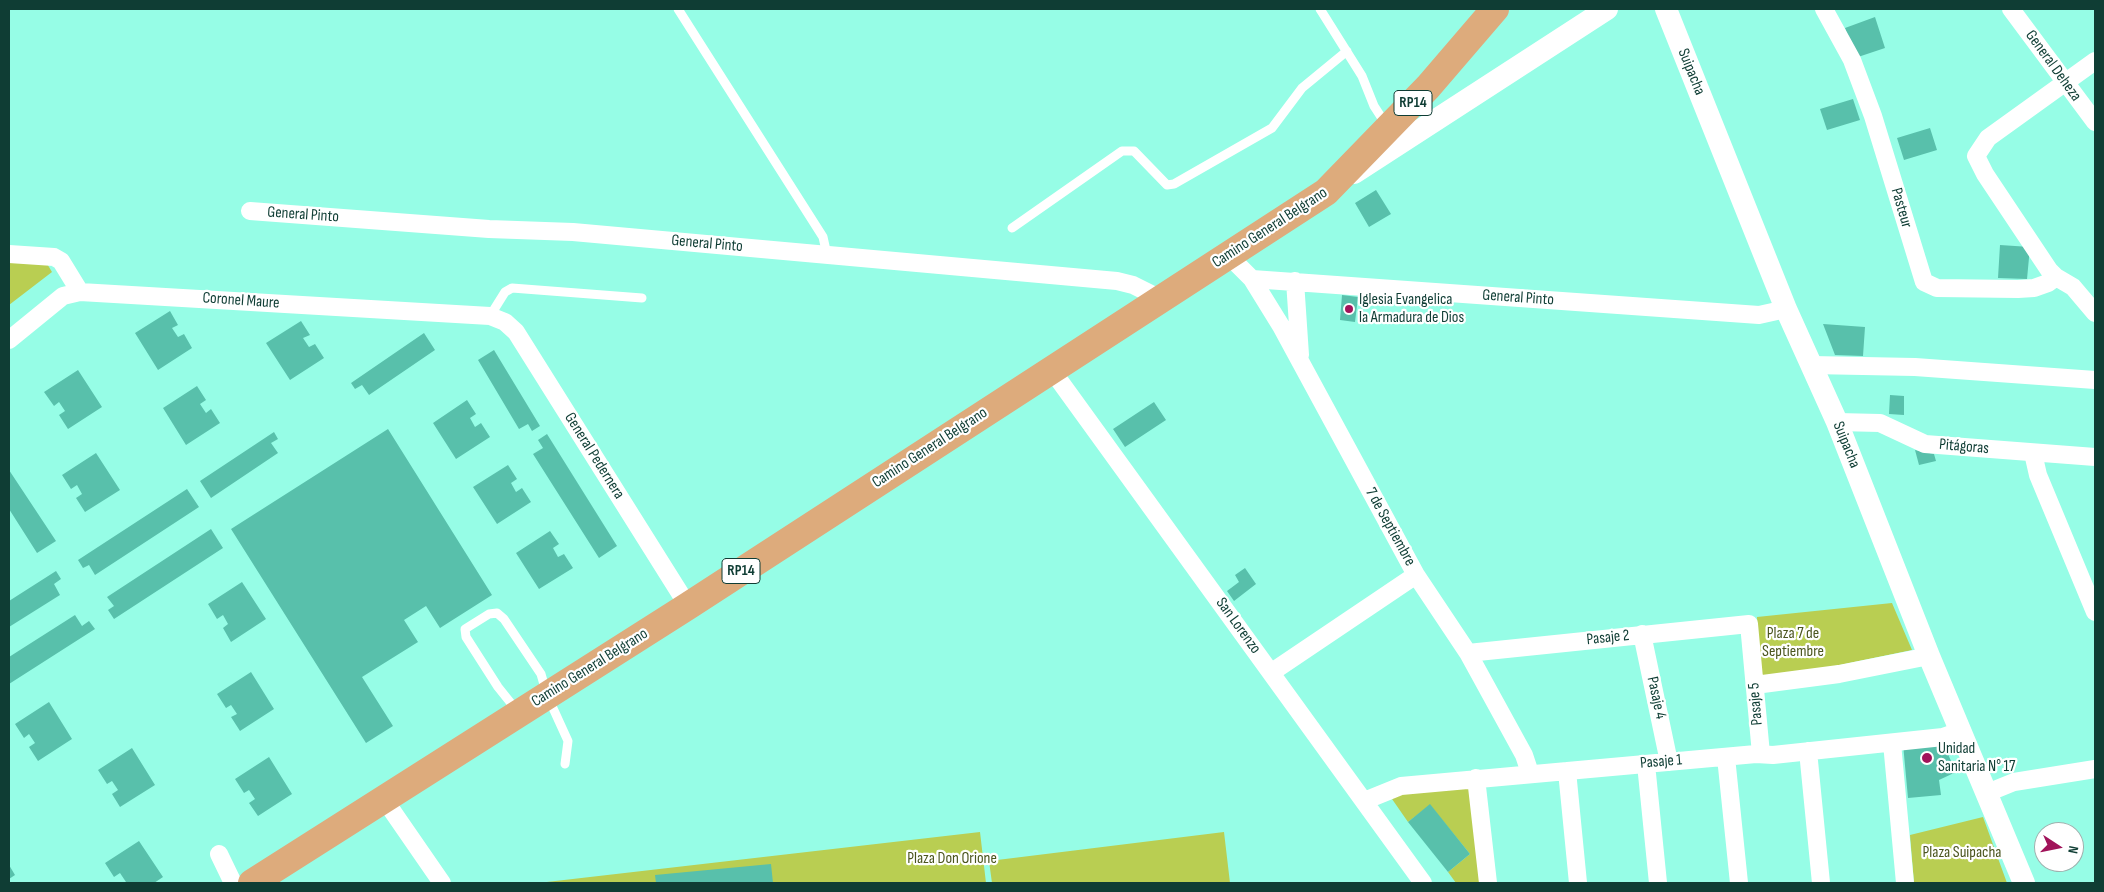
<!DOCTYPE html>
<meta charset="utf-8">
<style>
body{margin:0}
#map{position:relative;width:2104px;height:892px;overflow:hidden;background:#96fde6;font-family:"Sofia Sans Condensed",sans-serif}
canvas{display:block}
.frame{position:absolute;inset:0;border:10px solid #0f3d34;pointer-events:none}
.north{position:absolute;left:2034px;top:822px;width:50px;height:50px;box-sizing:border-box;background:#fff;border:1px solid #9fb1ae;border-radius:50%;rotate:101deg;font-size:14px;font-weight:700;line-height:20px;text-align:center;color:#0f3d34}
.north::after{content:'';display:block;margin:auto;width:18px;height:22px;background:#a1135a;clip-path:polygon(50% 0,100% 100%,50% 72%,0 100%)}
</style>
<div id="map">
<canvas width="2104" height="892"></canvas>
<div class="frame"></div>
<div class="north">N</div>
</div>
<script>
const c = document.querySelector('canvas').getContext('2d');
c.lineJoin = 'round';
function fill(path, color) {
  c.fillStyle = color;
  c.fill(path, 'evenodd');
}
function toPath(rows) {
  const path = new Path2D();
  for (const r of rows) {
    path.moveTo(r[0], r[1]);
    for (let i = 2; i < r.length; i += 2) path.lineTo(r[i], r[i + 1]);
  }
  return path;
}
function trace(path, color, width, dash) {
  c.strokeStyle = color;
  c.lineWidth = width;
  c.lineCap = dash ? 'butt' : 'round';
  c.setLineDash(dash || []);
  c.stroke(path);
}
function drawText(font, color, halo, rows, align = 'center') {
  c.font = font + ' "Sofia Sans Condensed",sans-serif';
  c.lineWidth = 4.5;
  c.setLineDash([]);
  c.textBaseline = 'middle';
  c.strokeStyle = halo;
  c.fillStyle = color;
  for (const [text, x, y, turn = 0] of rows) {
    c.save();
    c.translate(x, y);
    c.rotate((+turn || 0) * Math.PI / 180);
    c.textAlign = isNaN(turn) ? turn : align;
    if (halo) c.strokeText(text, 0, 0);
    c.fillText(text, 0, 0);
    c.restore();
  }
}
const green = toPath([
 [9,260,46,262,52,272,9,305],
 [1892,603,1912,650,1811,671,1760,677,1757,617],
 [1471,785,1482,883,1456,883,1448,872,1470,854,1430,805,1408,822,1392,799,1403,792],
 [1983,817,2007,883,1914,883,1910,835],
 [980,832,986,883,538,883],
 [1224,832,1230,883,992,883,989,861]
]);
const building = toPath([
 [1875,17,1885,48,1855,58,1845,28],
 [1853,99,1860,120,1827,130,1820,109],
 [1930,128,1937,150,1904,160,1897,138],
 [1376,190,1391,214,1369,227,1355,203],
 [2000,245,2030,247,2027,279,1998,278],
 [1342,295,1358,297,1355,322,1340,320],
 [170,311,178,325,172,328,178,337,184,334,192,348,158,370,135,333],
 [301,321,310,335,303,338,309,347,315,344,324,358,290,380,266,343],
 [1823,324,1865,327,1863,356,1835,355],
 [424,333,435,350,369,395,362,385,355,389,351,383],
 [494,350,540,426,532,431,528,424,519,429,478,360],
 [78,370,102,407,68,429,59,415,65,411,59,402,54,406,44,392],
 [197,386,206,400,200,404,206,413,211,409,220,423,186,445,163,408],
 [1890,395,1904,396,1904,415,1889,414],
 [467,400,476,414,470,418,475,427,481,423,490,437,456,459,433,423],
 [1154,402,1166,420,1125,447,1113,429],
 [388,429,492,595,440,628,426,606,404,620,418,642,362,677,393,726,366,743,231,529],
 [274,432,278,439,271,443,278,453,211,498,200,481],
 [547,434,617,546,599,558,533,454,543,448,538,440],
 [1915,450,1934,454,1936,461,1919,465],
 [96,453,120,490,85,512,76,498,82,494,77,485,71,489,62,475],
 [508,465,517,479,511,483,516,492,522,488,531,502,497,524,473,487],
 [9,470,56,541,37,553,9,509],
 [187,489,199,507,95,575,89,565,83,568,78,560],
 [211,529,223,548,114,619,108,610,114,606,107,597],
 [550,531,559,544,553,548,558,557,564,554,573,568,539,589,516,553],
 [1245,568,1256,584,1234,601,1227,591,1239,582,1235,575],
 [56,571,61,579,54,584,60,595,9,627,9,601],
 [242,582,266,619,231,642,223,628,228,624,223,615,217,619,208,604],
 [75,615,82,626,89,621,95,629,9,684,9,657],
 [251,672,274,709,240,731,231,717,237,714,231,705,226,708,217,694],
 [49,702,72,739,38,761,29,747,35,743,29,734,24,738,15,724],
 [1942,741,1956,772,1939,780,1941,795,1908,798,1903,744],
 [132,748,155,785,120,807,112,794,118,790,112,781,107,784,98,770],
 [269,757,292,794,258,816,249,803,255,799,249,790,244,793,235,779],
 [1430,804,1470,854,1448,872,1408,822],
 [139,841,163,877,154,883,124,883,126,882,120,873,114,877,105,863],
 [771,864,773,883,656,883,655,875],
 [9,865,15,875,9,879]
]);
const service = toPath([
 [678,9,823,237,827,255],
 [1320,9,1362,76,1374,106,1387,126],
 [1012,228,1122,151,1134,151,1167,185,1174,184,1272,128,1302,88,1347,51],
 [490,316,505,292,512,288,642,298],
 [518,712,498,687,466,637,465,629,489,614,497,613,504,619,541,674,547,695,568,741,565,764]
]);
const minor = toPath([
 [1824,9,1852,60,1873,116,1924,282,1937,288,2018,289,2034,288,2048,283,2056,277],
 [2011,9,2095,122],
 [2095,61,1988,138,1976,156,1985,174,2049,270,2056,277,2073,287,2095,313],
 [250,211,489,229,573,232,1117,281,1133,285,1159,298],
 [9,254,54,257,61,261,80,292],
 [1229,256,1252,279,1759,315,1786,309],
 [1252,279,1281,326,1416,575,1468,653,1524,755,1530,773],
 [1295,281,1300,355],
 [9,340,63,296,80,292,490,316,505,322,516,332,688,606],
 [1811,365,1915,367,2095,380],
 [1051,369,1423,883],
 [1837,422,1880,423,1925,444,2095,457],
 [2033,453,2038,475,2095,612],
 [1642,634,1669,762],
 [1468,653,1749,624,1761,754],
 [1272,672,1416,575],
 [1755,685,1839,674,1929,656],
 [1892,743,1905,883],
 [1808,751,1821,883],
 [1726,757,1739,883],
 [1646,764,1658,883],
 [1567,771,1578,883],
 [1476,778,1488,883],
 [1987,793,2014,782,2095,769],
 [384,799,442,883],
 [1364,801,1401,786,1756,754,1773,755,1943,737,1960,731],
 [219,854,233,883]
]);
const tertiary = toPath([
 [1666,9,1786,309,1837,422,1929,656,2024,883],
 [1354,173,1607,9]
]);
const primary = toPath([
 [252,883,688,606,1326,192,1428,87,1495,9]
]);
const markers = [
 [1349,309,5,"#a1135a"],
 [1927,758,6,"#a1135a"]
];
const shields = [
 [1413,103,38],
 [741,571,38]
];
const shieldNames = [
 ["RP14",1413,103],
 ["RP14",741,571]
];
const streetNames = [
 ["General Deheza",2053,66,54],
 ["Suipacha",1691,72,68],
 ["Pasteur",1901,208,74],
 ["General Pinto",303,215,4],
 ["Camino General Belgrano",1270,228,-33],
 ["General Pinto",707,244,5],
 ["General Pinto",1518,298,4],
 ["Coronel Maure",241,301,4],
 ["Suipacha",1846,445,68],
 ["Pitágoras",1964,447,5],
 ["Camino General Belgrano",930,448,-33],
 ["General Pedernera",594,456,58],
 ["7 de Septiembre",1390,527,61],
 ["San Lorenzo",1238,626,54],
 ["Pasaje 2",1608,638,-6],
 ["Camino General Belgrano",590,668,-32],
 ["Pasaje 4",1656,698,78],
 ["Pasaje 5",1756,704,-95],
 ["Pasaje 1",1661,762,-5]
];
const poiNames = [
 ["Iglesia Evangelica",1359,300],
 ["la Armadura de Dios",1359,318],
 ["Unidad",1938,749],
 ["Sanitaria N° 17",1938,767]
];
const parkNames = [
 ["Plaza 7 de",1793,634],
 ["Septiembre",1793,652],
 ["Plaza Suipacha",1962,853],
 ["Plaza Don Orione",952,859]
];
fill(green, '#b9ce52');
fill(building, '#58c0ab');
trace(service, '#fff', 9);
trace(minor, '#fff', 18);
trace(tertiary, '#fff', 22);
trace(primary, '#ddab7c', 28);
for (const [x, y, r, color] of markers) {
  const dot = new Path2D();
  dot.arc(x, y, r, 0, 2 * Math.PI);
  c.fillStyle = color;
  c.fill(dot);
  trace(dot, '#fff', 2);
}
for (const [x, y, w] of shields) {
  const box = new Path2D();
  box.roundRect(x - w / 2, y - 12.5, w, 25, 4);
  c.fillStyle = '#fff';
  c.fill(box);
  trace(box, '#0f3d34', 1);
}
drawText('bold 15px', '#0f3d34', null, shieldNames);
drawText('16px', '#0f3d34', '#fff', streetNames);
drawText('16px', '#0f3d34', '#fff', poiNames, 'left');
drawText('16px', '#4b551e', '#fff', parkNames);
</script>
